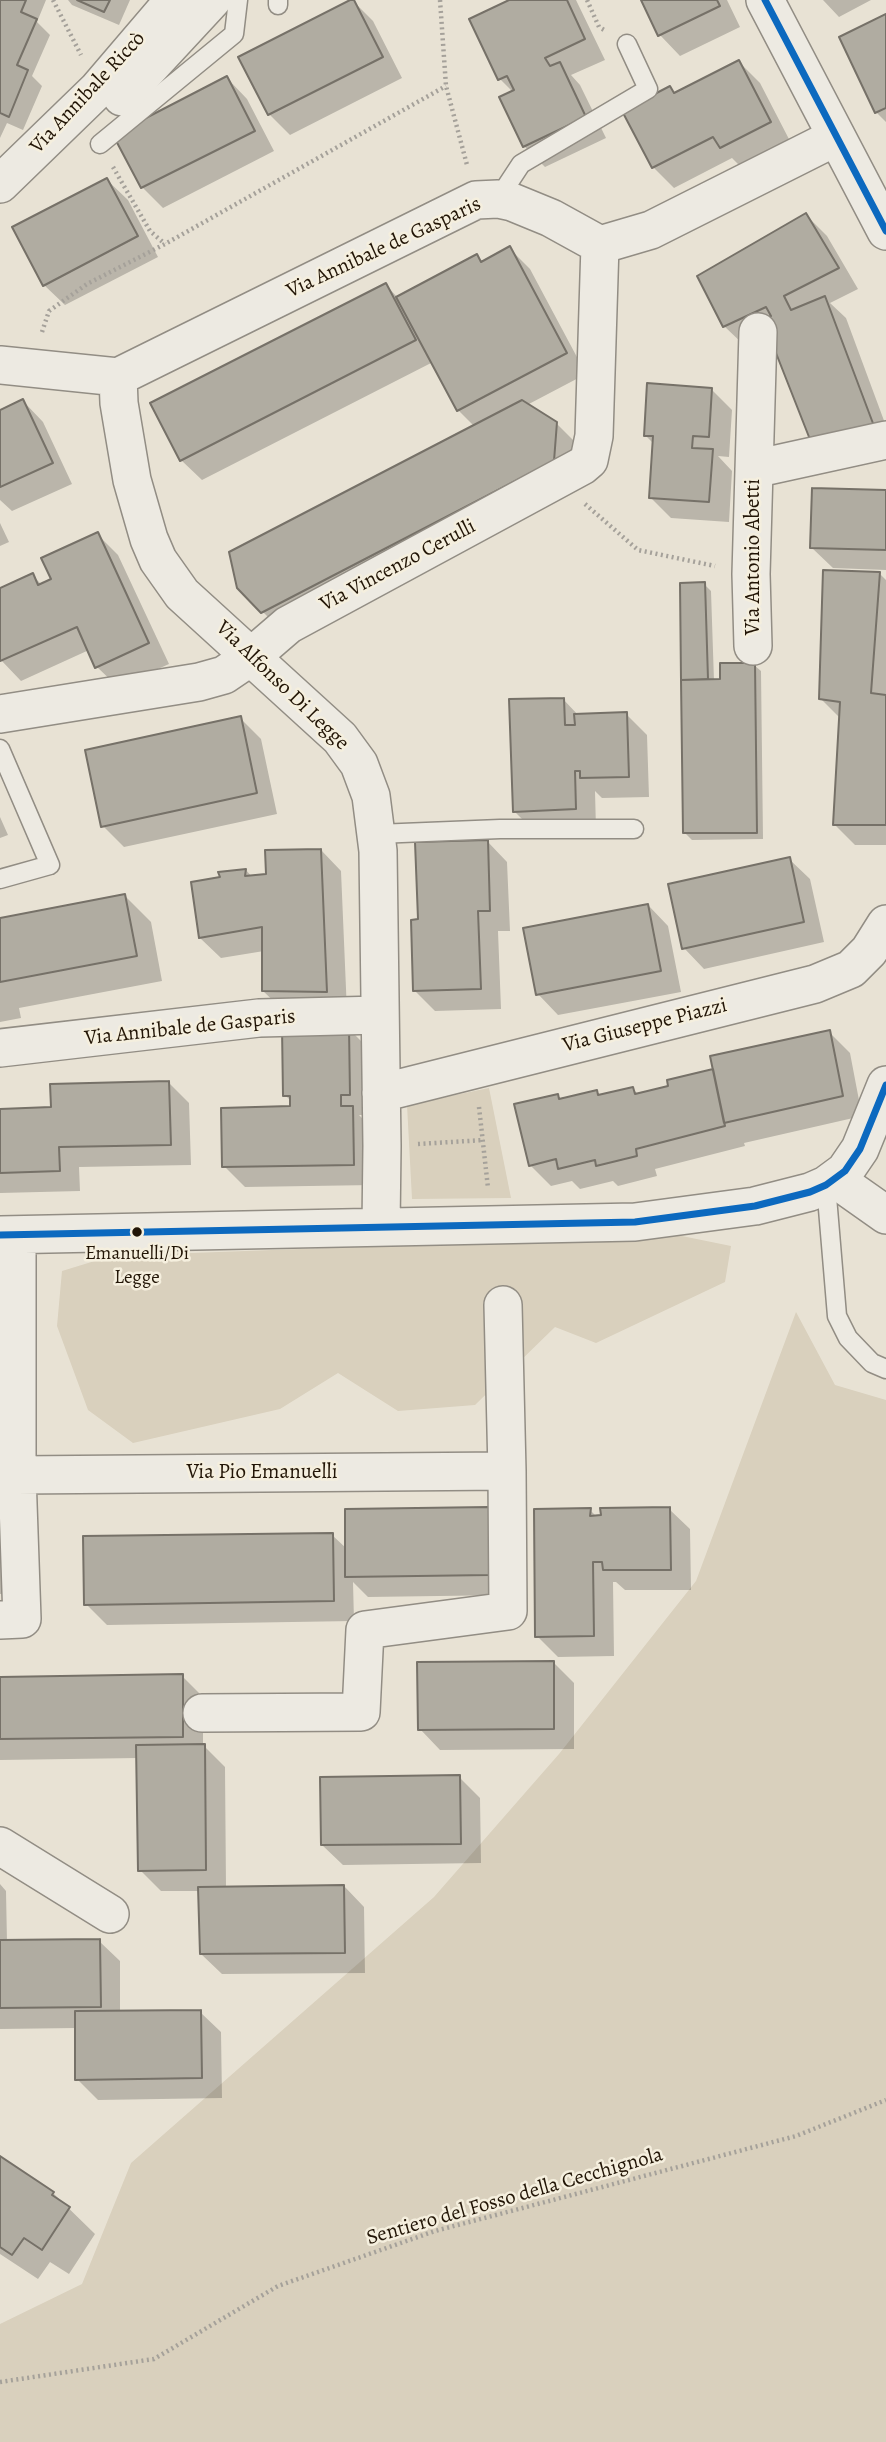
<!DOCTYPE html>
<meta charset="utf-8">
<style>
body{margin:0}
canvas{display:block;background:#e8e2d4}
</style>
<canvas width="886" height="2442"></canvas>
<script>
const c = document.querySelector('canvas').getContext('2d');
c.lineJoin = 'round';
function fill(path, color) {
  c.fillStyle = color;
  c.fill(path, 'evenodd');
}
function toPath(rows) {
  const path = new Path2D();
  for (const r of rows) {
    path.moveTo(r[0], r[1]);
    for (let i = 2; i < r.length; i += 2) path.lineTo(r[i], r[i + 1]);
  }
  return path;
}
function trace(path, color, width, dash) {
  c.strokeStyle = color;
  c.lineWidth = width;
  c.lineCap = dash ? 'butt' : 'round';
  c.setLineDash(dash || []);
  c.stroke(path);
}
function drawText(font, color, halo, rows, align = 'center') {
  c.font = font + ' Alegreya,serif';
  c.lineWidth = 5;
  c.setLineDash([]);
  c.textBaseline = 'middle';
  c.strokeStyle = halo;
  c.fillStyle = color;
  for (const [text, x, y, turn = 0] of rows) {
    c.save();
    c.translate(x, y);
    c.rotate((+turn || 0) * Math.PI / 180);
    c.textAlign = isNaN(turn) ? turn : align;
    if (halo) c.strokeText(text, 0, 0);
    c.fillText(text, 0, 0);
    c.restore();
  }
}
const green = toPath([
 [489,1088,511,1198,412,1199,407,1105],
 [677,1235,731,1246,725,1282,596,1343,555,1327,475,1405,398,1411,338,1373,280,1409,133,1443,88,1410,57,1326,62,1271,111,1256],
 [796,1312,835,1385,886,1400,886,2442,0,2442,0,2324,82,2284,131,2163,434,1897,559,1754,696,1581]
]);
const shadow = toPath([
 [0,0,46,0,37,22,50,35,32,76,42,86,23,130,7,123,0,138],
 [68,0,130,0,119,25,72,5],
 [513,0,576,0,605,60,571,75,580,85,606,138,545,167,524,146,513,92,500,79],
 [643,0,727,0,740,27,680,56,660,35],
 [823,0,871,0,839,17],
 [353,1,373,21,402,78,290,135,269,114],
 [886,16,886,122,876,112],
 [739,62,760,83,791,143,742,168,732,158,674,188,653,167,670,88,676,94],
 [227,78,247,99,274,151,163,208,142,187],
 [107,180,128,200,158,257,65,305,44,285],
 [806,215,827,236,858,289,830,303,846,318,886,426,886,449,771,334,745,346,724,326],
 [509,248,530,269,586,374,527,405,556,423,582,449,289,638,238,587,475,427,458,410,433,362,202,480,181,460,386,285,398,298,477,256,483,262],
 [711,389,732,410,729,457,718,456,732,471,729,522,671,518,651,498,654,444,645,435],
 [23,401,43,422,72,484,12,511,0,500,0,412],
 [886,492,886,570,833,568,812,548],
 [0,523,9,542,0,546],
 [98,535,118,555,169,664,118,687,97,667,89,650,21,681,0,659,0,590,32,575,42,585,53,580],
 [880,574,886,580,886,845,855,845,835,825,841,719,821,699],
 [681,584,704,584,711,591,714,681,722,681,754,665,761,671,763,839,692,840,685,833],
 [563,699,579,716,626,714,647,735,649,797,602,798,595,791,596,829,535,832,514,811],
 [240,718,261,739,277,814,124,847,103,826],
 [0,817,8,835,0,838],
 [487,841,507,862,510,931,498,931,501,1009,435,1011,415,991,420,921],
 [321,850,341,871,347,1012,284,1011,263,991,264,951,221,958,200,938,222,879,246,870,252,877,268,876],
 [789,859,810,879,824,942,704,969,684,948],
 [125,896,151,922,162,981,19,1008,21,1018,0,1022,0,920],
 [648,905,668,926,681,992,558,1015,538,994],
 [348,1028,369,1049,370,1115,359,1115,373,1129,374,1185,245,1187,224,1166,292,1108,292,1102,285,1095],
 [829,1032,850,1053,862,1116,744,1143,745,1146,655,1169,657,1176,618,1186,613,1181,580,1189,572,1181,551,1186,530,1165,557,1095,562,1101,596,1092,600,1096,633,1089,639,1095,670,1087],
 [169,1083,189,1103,191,1165,79,1167,80,1191,0,1193,0,1110,53,1109],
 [488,1508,510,1595,368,1597,353,1582,354,1621,107,1625,86,1604,332,1535,347,1549],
 [0,1509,19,1593,0,1594],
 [669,1509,690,1529,691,1590,625,1590,616,1582,613,1582,614,1656,558,1657,537,1636,590,1510,597,1517],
 [553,1662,574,1683,574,1749,440,1750,420,1729],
 [182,1676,203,1697,203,1745,225,1767,226,1888,344,1886,364,1907,365,1973,222,1974,201,1954,200,1891,161,1891,140,1870,138,1758,0,1760,0,1678],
 [459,1777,480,1798,481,1863,343,1865,322,1845],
 [0,1884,6,1891,7,1942,99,1941,120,1961,120,2013,200,2012,221,2032,222,2098,98,2100,77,2079,77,2028,0,2029],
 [0,2158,53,2193,95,2234,69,2274,50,2262,38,2279,0,2254]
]);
const building = toPath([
 [0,0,26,0,21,12,37,19,17,65,28,70,9,117,0,113,0,0],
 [77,0,110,0,104,12,77,0],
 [350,0,354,0,383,57,268,115,238,57,350,0],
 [509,0,567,0,585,39,545,58,550,66,560,62,586,117,523,147,499,97,514,90,507,76,498,80,469,19,509,0],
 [641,0,717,0,720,6,658,36,641,0],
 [886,14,886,108,875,113,839,37,886,14],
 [739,60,771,122,720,148,713,137,652,168,622,111,670,86,674,93,739,60],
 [227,76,255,131,141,188,113,135,227,76],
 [107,178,138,236,43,286,12,227,107,178],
 [806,213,839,268,784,296,791,310,825,296,874,426,811,442,763,320,771,316,766,307,723,327,697,276,806,213],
 [510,246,567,353,457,411,396,297,477,254,481,262,510,246],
 [386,283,416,340,180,461,150,403,386,283],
 [647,383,712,388,709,437,693,436,692,448,713,449,709,502,649,498,653,436,644,436,647,383],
 [23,399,53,463,0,487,0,410,23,399],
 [522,400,557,422,554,461,261,613,237,588,229,552,522,400],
 [812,488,886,490,886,550,810,548,812,488],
 [98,532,149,643,95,668,77,627,0,661,0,588,33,573,38,585,51,579,41,558,98,532],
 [823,570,880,572,871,693,886,695,886,825,833,825,840,702,819,699,823,570],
 [705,582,708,679,681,680,680,583,705,582],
 [720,663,755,663,757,833,683,833,681,680,720,679,720,663],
 [564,698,565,725,575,725,574,714,627,712,629,777,580,778,580,771,575,771,576,809,513,812,509,699,564,698],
 [241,716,257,793,101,827,85,750,241,716],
 [488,840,490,911,478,911,481,989,413,991,411,920,418,919,415,842,488,840],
 [321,849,327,992,262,991,262,927,199,938,191,882,220,877,218,872,246,869,245,876,266,874,265,850,321,849],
 [790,857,804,922,682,949,668,884,790,857],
 [125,894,137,956,0,982,0,918,125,894],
 [648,904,661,971,536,995,523,928,648,904],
 [349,1027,350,1095,341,1095,341,1106,353,1106,354,1165,222,1167,221,1108,290,1106,290,1096,283,1096,282,1028,349,1027],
 [830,1030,843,1096,724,1123,710,1056,830,1030],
 [713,1069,725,1126,636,1149,637,1156,596,1166,595,1160,558,1169,556,1159,529,1166,514,1104,558,1094,559,1099,597,1090,598,1095,633,1087,635,1094,668,1086,667,1080,713,1069],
 [169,1081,171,1145,59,1147,60,1171,0,1173,0,1109,51,1107,50,1084,169,1081],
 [489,1507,490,1575,345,1577,345,1509,489,1507],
 [670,1507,671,1570,603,1570,602,1562,593,1562,594,1636,535,1637,534,1509,591,1508,590,1516,601,1515,600,1508,670,1507],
 [333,1533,334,1601,84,1605,83,1536,333,1533],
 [554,1661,554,1729,418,1730,417,1662,554,1661],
 [183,1674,183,1737,0,1739,0,1677,183,1674],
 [205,1744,206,1870,138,1871,136,1745,205,1744],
 [460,1775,461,1844,321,1845,320,1777,460,1775],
 [344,1885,345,1953,200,1954,198,1887,344,1885],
 [100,1939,101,2007,0,2008,0,1940,100,1939],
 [201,2010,202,2078,75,2080,75,2011,201,2010],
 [0,2156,54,2192,52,2195,70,2207,42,2250,24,2238,12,2255,0,2247,0,2156]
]);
const path = toPath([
 [53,0,81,55],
 [440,0,446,86,467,165],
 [587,0,599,27,606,31],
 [113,167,150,231,165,244],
 [42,332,49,311,87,284,165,244,446,86],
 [585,504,638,550,715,566],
 [479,1107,488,1188],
 [418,1144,484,1140],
 [0,2382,154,2359,278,2286,435,2231,796,2136,886,2100]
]);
const service = toPath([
 [278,5,278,0],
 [100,144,234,34,238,0],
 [498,199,521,164,648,89,627,44],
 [0,749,50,865,0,879],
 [377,834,500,829,634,829],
 [826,1185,837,1316,848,1338,872,1363,886,1369]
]);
const minor = toPath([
 [765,0,886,231],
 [122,97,212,0],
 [0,184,98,89,174,0],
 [0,365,118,377,476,200,498,199,512,202,551,218,600,245,651,230,836,137],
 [118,377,119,403,132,480,149,539,158,560,182,594,340,738,359,764,371,796,378,851,382,1146,381,1227],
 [754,469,886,440],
 [753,646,751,574,758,332],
 [0,714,199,682,224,675,252,656,288,625,582,466,589,460,594,436,600,245],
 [0,1048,259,1018,380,1015],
 [381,1093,815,984,851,969,869,951,886,924],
 [835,1179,886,1215],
 [0,1235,635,1222,755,1206,810,1192,826,1185,845,1171,860,1149,886,1085],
 [17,1475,507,1471,503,1305],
 [0,1620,22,1619,17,1475,17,1235],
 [202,1713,361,1712,365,1630,508,1611,507,1471],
 [0,1846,110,1914]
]);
const bus1 = toPath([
 [765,0,886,231],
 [0,1235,635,1222,755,1206,810,1192,826,1185,845,1171,860,1149,886,1085]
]);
const markers = [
 [137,1232,6,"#221506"]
];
const busNames = [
 ["Emanuelli/Di",137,1254],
 ["Legge",137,1278]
];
const streetNames = [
 ["Via Annibale Riccò",88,93,-47],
 ["Via Annibale de Gasparis",384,248,-25],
 ["Via Antonio Abetti",754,557,-90],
 ["Via Vincenzo Cerulli",398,566,-28],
 ["Via Alfonso Di Legge",282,686,44],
 ["Via Giuseppe Piazzi",645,1026,-14],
 ["Via Annibale de Gasparis",190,1028,-6],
 ["Via Pio Emanuelli",262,1473],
 ["Sentiero del Fosso della Cecchignola",515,2197,-16]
];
fill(green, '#d9d0bd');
fill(shadow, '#0003');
fill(building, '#b0aca1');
trace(building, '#767168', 2);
trace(service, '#928d84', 21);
trace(minor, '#928d84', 40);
trace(path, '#a5a19a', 4.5, [2, 3.5]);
trace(service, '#edeae2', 18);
trace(minor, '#edeae2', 37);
trace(bus1, '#0c69bf', 7);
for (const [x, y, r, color] of markers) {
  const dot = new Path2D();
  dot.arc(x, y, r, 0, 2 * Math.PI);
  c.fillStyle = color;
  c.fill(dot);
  trace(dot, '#f5efde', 2.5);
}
drawText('19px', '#221506', '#f5efde', busNames);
drawText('21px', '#221506', '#f5efde', streetNames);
</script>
